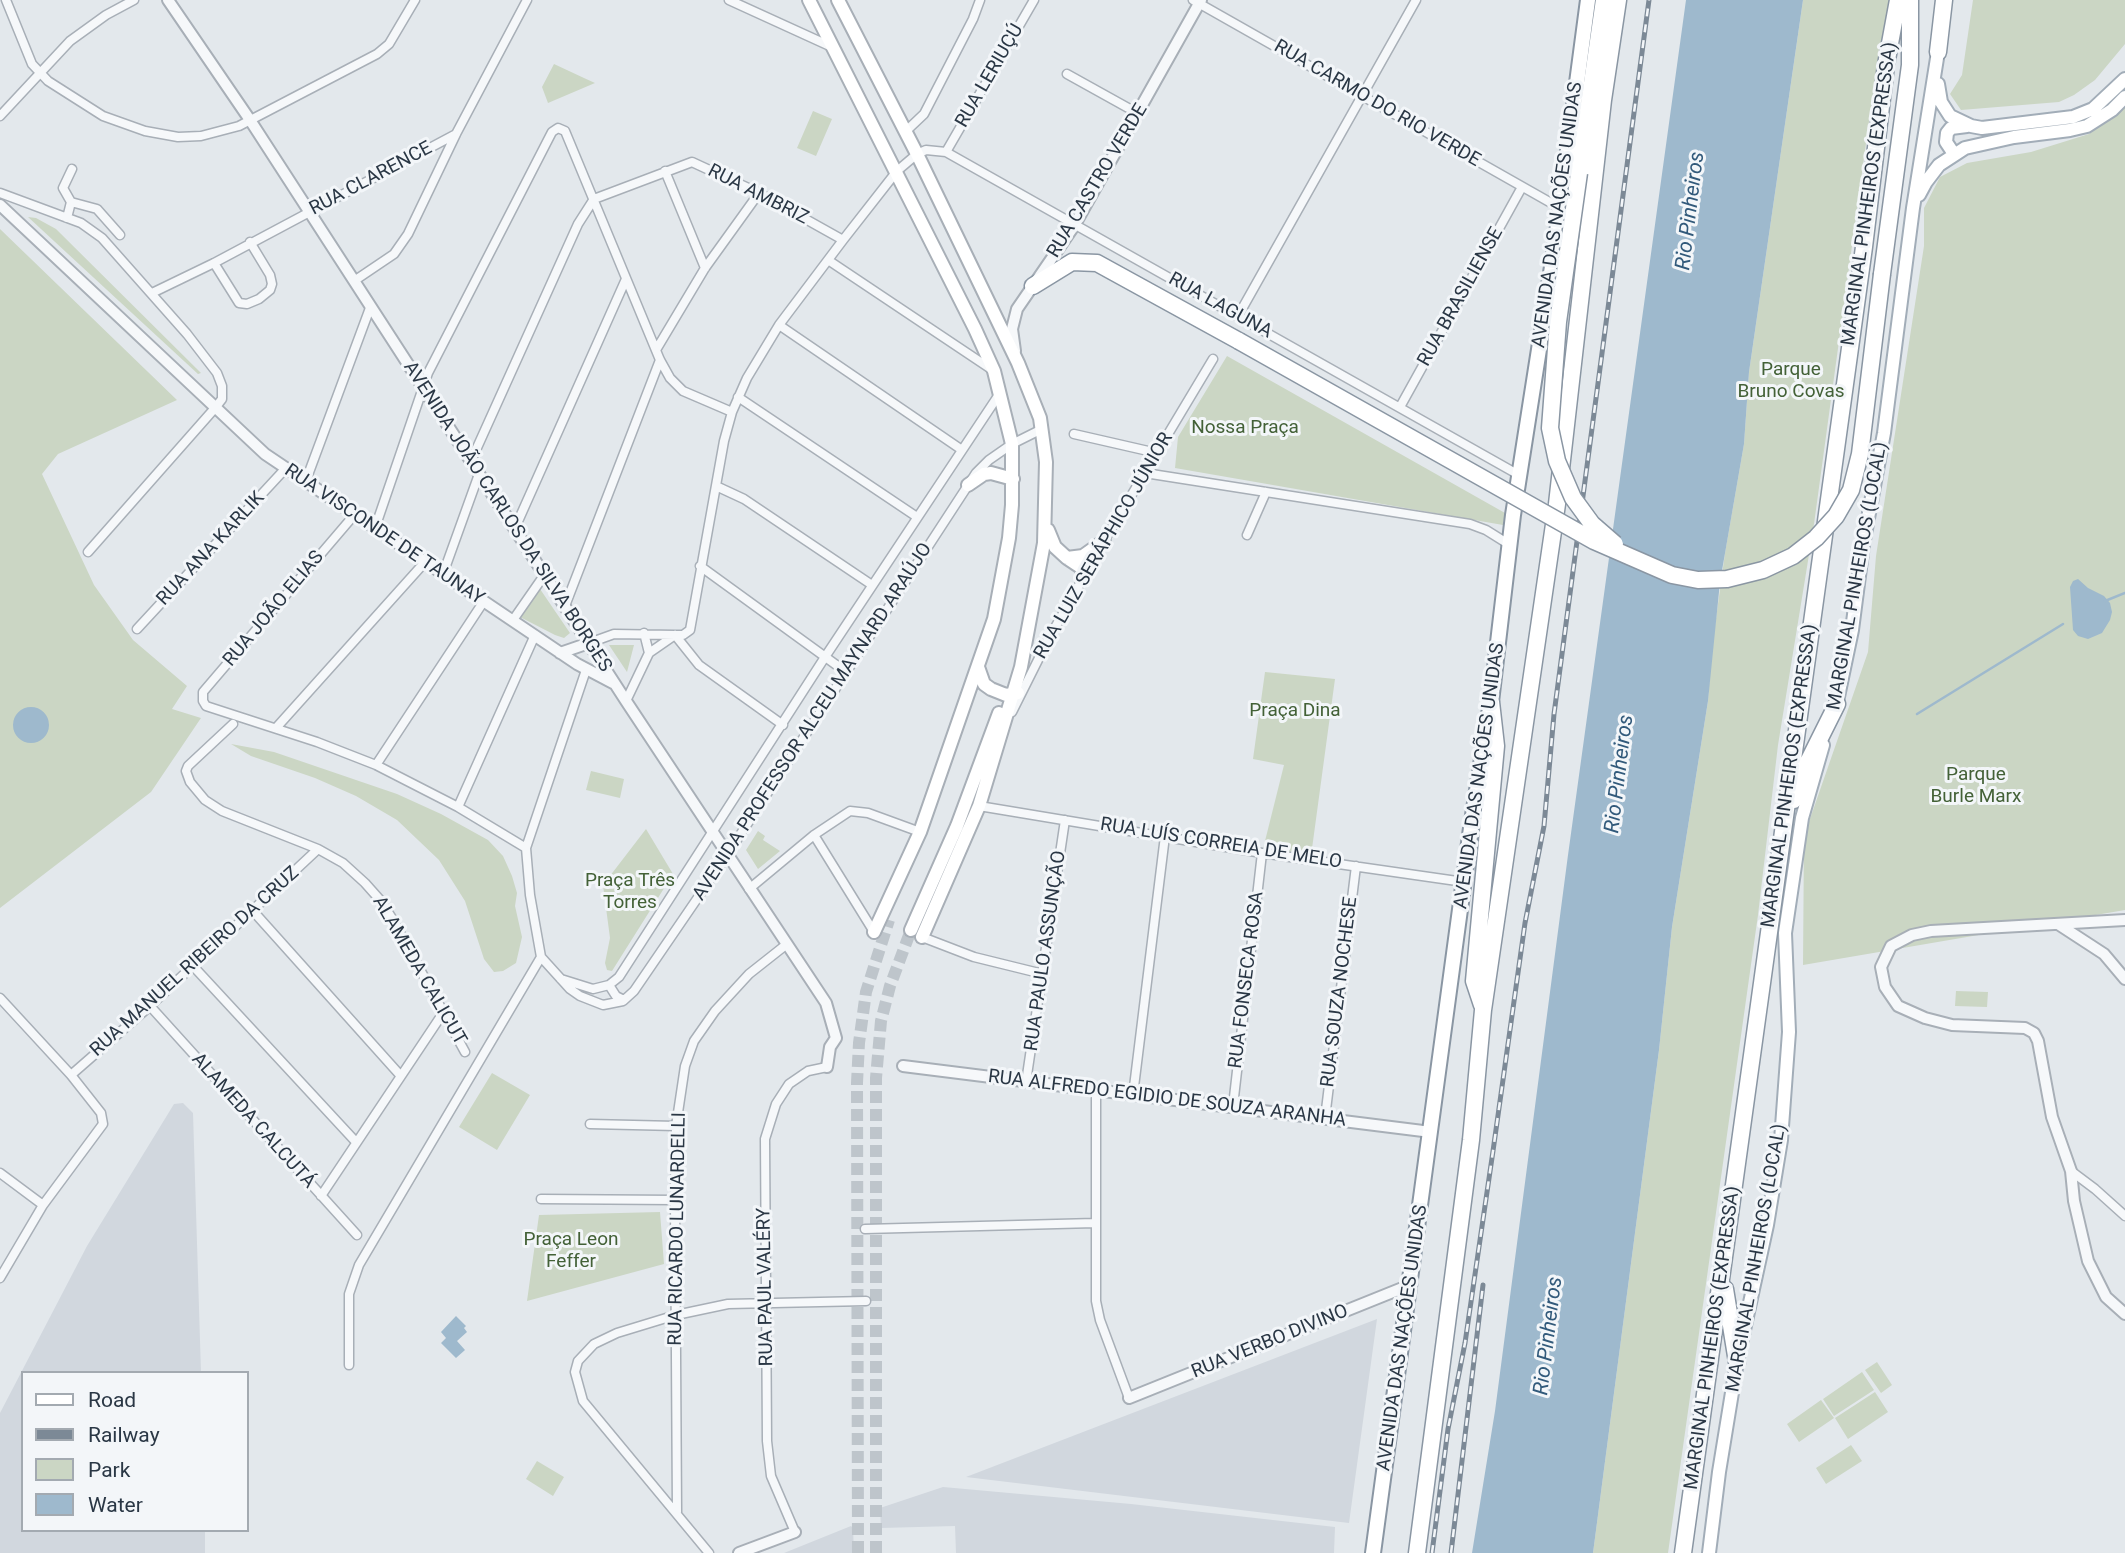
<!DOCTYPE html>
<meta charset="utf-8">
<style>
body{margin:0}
#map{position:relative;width:2125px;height:1553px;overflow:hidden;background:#e3e8ec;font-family:Roboto,sans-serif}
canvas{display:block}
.legend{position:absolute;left:21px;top:1371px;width:228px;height:161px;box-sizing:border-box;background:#f3f6f9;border:2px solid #a3aab1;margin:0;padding:9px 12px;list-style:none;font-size:21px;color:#2a3745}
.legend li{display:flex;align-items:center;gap:14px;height:35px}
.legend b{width:35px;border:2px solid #a3aab1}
</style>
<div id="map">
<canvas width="2125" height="1553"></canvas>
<ul class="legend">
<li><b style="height:9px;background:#fff"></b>Road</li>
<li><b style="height:9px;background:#7c8996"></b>Railway</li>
<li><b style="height:19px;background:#cbd6c4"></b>Park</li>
<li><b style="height:19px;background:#9eb9cd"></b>Water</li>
</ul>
</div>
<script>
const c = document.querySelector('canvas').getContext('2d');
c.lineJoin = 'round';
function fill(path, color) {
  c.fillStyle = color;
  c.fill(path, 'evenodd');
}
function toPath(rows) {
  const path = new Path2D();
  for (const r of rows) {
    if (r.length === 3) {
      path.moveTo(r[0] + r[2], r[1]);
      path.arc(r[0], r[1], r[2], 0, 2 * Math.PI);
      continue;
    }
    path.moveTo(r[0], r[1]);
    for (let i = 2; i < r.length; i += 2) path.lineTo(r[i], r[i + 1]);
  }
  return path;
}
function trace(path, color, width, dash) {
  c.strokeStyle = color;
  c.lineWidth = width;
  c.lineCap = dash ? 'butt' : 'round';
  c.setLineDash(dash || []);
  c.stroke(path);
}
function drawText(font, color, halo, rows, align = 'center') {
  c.font = font + ' Roboto,sans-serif';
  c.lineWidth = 6;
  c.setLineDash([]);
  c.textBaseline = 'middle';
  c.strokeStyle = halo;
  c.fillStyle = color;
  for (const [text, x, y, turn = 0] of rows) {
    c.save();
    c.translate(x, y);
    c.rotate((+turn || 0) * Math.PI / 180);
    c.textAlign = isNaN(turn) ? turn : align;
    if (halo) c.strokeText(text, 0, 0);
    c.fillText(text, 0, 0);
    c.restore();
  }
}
const built = toPath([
 [183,1103,193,1113,201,1373,23,1373,23,1530,205,1530,205,1553,0,1553,0,1413,87,1246,174,1104],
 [1377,1319,1349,1523,966,1477],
 [943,1487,1131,1504,1335,1527,1334,1553,956,1553,955,1526,881,1528,880,1508],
 [851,1526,853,1528,854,1553,784,1553]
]);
const green = toPath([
 [1803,0,1889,0,1870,114,1814,524,1778,745,1758,915,1668,1553,1593,1553,1659,1050,1672,927,1708,701,1711,655,1725,553,1744,444,1749,372],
 [1973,0,2125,0,2125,44,2095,80,2074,95,2059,102,1961,110,1950,94,1962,75],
 [554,64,584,78,595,83,548,103,542,87],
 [2125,105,2125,910,1803,965,1804,836,1868,652,1876,556,1924,246,1924,208,1940,177,1967,163,2031,152,2089,134],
 [813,111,832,119,816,156,797,148],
 [28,217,36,218,56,229,201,373,198,374],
 [0,229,177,400,58,454,42,474,94,585,133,640,187,686,172,709,201,718,151,792,0,908],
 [1227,356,1505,513,1503,525,1175,468,1178,437],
 [540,589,570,633,564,638,555,635,520,617],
 [609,645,634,645,627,672],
 [1265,672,1335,679,1311,856,1263,849,1284,765,1253,759],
 [231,744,274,752,397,794,441,814,488,840,503,856,512,876,517,893,515,906,522,937,516,963,503,971,494,972,484,959,465,901,439,860,397,820,356,796,315,778,251,756],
 [591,771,624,779,620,798,586,790],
 [646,829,673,874,612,971,607,970,605,963,610,938,603,885],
 [758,831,765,836,763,840,780,851,758,869,746,850],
 [1956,991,1988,992,1987,1007,1955,1006],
 [492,1073,530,1095,497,1150,459,1127],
 [660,1212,664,1264,527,1301,539,1215],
 [1877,1362,1892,1385,1881,1393,1865,1370],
 [1862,1372,1874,1390,1834,1416,1823,1399],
 [1875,1392,1888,1412,1848,1439,1835,1418],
 [1821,1400,1834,1418,1799,1442,1787,1424],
 [1851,1445,1862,1461,1826,1484,1816,1468],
 [537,1461,564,1477,553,1496,526,1479]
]);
const water = toPath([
 [1686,0,1803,0,1749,372,1744,444,1720,582,1708,701,1672,927,1659,1050,1593,1553,1472,1553,1495,1411,1568,855],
 [2078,579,2088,588,2104,596,2110,603,2112,612,2110,620,2102,633,2088,639,2078,636,2073,630,2070,587,2073,581],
 [31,725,18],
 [456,1316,466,1326,464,1328,467,1332,457,1341,465,1350,456,1358,441,1343,446,1338,441,1332]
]);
const stream = toPath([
 [2105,601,2125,593],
 [1917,714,2063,624]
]);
const secondaryTunnel = toPath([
 [858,1553,857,1083,859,1043,866,992,889,920],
 [876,1553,876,1078,881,1021,890,986,911,930]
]);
const minor = toPath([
 [6,0,32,64,48,81,103,116,145,131,178,137,201,136,239,126,377,54,389,44,415,0],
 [729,0,832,47],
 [1193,0,1560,208],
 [1067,74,1139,114],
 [0,116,70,41,106,15,134,0],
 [905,132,924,114,973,19,980,0],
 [946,152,1034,0],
 [665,171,705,268],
 [0,193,81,223,102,238,187,334,217,373,222,386,222,399,215,408,88,552],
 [71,202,97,209,120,235],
 [67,218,71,202,63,188,72,169],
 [828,260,991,369],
 [214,263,239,303,247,304,259,299,270,290,272,284,270,275,250,242],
 [354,281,394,254,408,234,456,134,527,0],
 [152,293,214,263,456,134],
 [1238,316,1416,0],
 [779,325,962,450],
 [656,350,705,268,759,193],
 [738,397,917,517],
 [1400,407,1522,187],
 [1074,434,1157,453],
 [471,461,578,224,594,199,692,162,759,193,843,240],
 [1145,473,1470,524,1486,530,1510,545],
 [305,483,370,308],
 [716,486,744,499,872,585],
 [355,514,203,692,203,701,206,706,317,742,376,765,458,807,526,848],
 [375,528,428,373,552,132,558,128,565,131,660,360,670,378,683,391,732,412],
 [515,528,626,279],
 [1247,535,1266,492],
 [700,566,846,672],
 [443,574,479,474],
 [565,606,660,360],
 [513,620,545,574],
 [137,629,285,469],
 [644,633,649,653],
 [675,635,699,665,783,725],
 [589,643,614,634,675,635,683,635,690,630,724,441,732,412,747,378,779,325,843,240,897,171,917,154,926,150,946,152,1519,475],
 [586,670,526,848,530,895,541,957,570,989,580,996,603,1005,623,1001,634,991,727,855,976,473,989,460,1012,444,1042,429],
 [626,701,649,653,675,635],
 [1012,712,1048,640,1104,541,1213,359],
 [233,724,188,766,186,771,190,782,205,800,222,811,318,849,343,863,365,883,381,901,393,920,465,1052],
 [276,728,425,562],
 [376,765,484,601],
 [979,806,1262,853,1464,882],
 [458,807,535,635],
 [814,835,874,932],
 [749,889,814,835,850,811,868,813,920,832],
 [253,911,400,1075],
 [922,937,974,957,1043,974],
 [193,966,356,1142],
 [561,979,593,989,609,985,619,977,825,657,1000,393],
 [609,985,616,996,624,1000],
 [0,998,71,1075,101,1113,103,1124,43,1205,0,1278],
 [150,1006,357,1235],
 [71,1075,150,1006,318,849],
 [1026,1082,1065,820],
 [1096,1090,1096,1301,1100,1320,1129,1398],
 [1133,1095,1165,836],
 [1233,1106,1262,853],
 [1325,1118,1356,866],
 [590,1124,676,1126],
 [2071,1171,2095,1189,2125,1216],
 [0,1173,43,1205],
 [321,1196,443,1013],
 [541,1199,675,1200],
 [865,1229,1095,1223],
 [349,1365,349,1294,359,1265,541,957],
 [677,1512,675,1200,676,1126,685,1066,694,1041,715,1011,749,974,787,944],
 [795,1532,771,1476,767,1441,765,1139,776,1104,789,1084,808,1071,827,1067],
 [709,1553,583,1401,575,1372,578,1361,594,1344,617,1333,676,1315,728,1304,866,1301]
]);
const tertiary = toPath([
 [168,0,250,120,626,701,826,1003,836,1038,830,1047,827,1067],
 [0,205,265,454,577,664,613,683],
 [1015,351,1012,329,1017,309,1074,226,1201,0],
 [560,653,589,643],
 [2125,920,1931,931,1912,935,1891,946,1881,967,1885,987,1898,1006,1925,1018,1952,1025,2025,1028,2034,1033,2038,1041,2052,1117,2071,1171,2074,1201,2088,1261,2106,1297,2125,1314],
 [2058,924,2104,954,2125,979],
 [903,1066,1431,1132],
 [1129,1398,1410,1285],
 [739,1553,795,1532]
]);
const secondary = toPath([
 [809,0,975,329,994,371,1012,444,1012,505,1009,538,994,619,920,832,874,932],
 [838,0,917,154,1018,363,1040,418,1046,462,1044,543,1021,667,979,806,922,937],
 [968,485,984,474,991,473,1013,479],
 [1048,530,1055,547,1067,558,1083,556,1104,541],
 [1067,558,1082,568,1083,580],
 [978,667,984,684,991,689,1006,695,1018,693],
 [911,930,957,826,999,713]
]);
const primary = toPath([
 [1938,84,1941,102,1950,116,1971,126,1982,128,2073,117,2093,109,2125,79],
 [1954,154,1946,142,1947,133,1951,128,1967,126],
 [1919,195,1926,182,1939,165,1965,148,2014,137,2070,130,2087,126,2112,110,2125,97],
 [1835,711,1852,630,1863,545,1884,433,1913,208,1938,52],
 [1709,1553,1719,1472,1737,1362,1767,1225,1781,1140,1789,1032,1785,933,1802,818,1823,745]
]);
const trunk = toPath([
 [1373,1553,1471,828,1491,702,1513,515,1556,241,1588,0]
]);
const motorway = toPath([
 [1938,52,1944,0],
 [1579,173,1604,0],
 [1882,274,1910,65,1910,0],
 [1033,286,1072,262,1097,263,1239,341],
 [1794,800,1808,762,1837,704],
 [1482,1005,1474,981,1496,746,1491,702],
 [1725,1289,1737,1362],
 [1417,1553,1471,1140,1483,1010,1557,504,1603,100,1618,0],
 [1683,1553,1864,247,1886,65,1898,0]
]);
const rail = toPath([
 [1432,1553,1448,1429,1465,1343,1493,1151,1525,923,1544,826,1554,714,1649,0],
 [1451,1553,1483,1285]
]);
const motorwayBridge = toPath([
 [1579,173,1558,322,1550,428,1557,461,1573,498,1592,524,1615,544],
 [1239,341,1594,541,1672,575,1698,580,1727,579,1763,570,1793,556,1816,538,1836,516,1851,490,1860,454,1882,274]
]);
const streetNames = [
 ["RUA LERIUÇÚ",990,76,-60],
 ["RUA CARMO DO RIO VERDE",1377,104,30],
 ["RUA CLARENCE",371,179,-28],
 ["RUA CASTRO VERDE",1098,181,-59],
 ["MARGINAL PINHEIROS (EXPRESSA)",1870,194,-82],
 ["RUA AMBRIZ",758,195,27],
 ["AVENIDA DAS NAÇÕES UNIDAS",1558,215,-82],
 ["RUA BRASILIENSE",1461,297,-61],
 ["RUA LAGUNA",1220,306,29],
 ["AVENIDA JOÃO CARLOS DA SILVA BORGES",507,517,57],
 ["RUA VISCONDE DE TAUNAY",384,535,34],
 ["RUA LUIZ SERÁPHICO JÚNIOR",1104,546,-60],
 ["RUA ANA KARLIK",211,549,-47],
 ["MARGINAL PINHEIROS (LOCAL)",1858,576,-80],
 ["RUA JOÃO ELIAS",274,609,-50],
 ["AVENIDA PROFESSOR ALCEU MAYNARD ARAÚJO",813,722,-57],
 ["AVENIDA DAS NAÇÕES UNIDAS",1480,776,-82],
 ["MARGINAL PINHEIROS (EXPRESSA)",1790,776,-82],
 ["RUA LUÍS CORREIA DE MELO",1221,844,9],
 ["RUA PAULO ASSUNÇÃO",1046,951,-82],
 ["RUA MANUEL RIBEIRO DA CRUZ",195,962,-42],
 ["ALAMEDA CALICUT",419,971,60],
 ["RUA FONSECA ROSA",1247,980,-83],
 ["RUA SOUZA NOCHESE",1340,992,-83],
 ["RUA ALFREDO EGIDIO DE SOUZA ARANHA",1167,1099,7],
 ["ALAMEDA CALCUTÁ",253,1121,48],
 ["RUA RICARDO LUNARDELLI",678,1229,-89],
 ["MARGINAL PINHEIROS (LOCAL)",1757,1258,-80],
 ["RUA PAUL VALÉRY",766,1287,-91],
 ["AVENIDA DAS NAÇÕES UNIDAS",1403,1338,-82],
 ["MARGINAL PINHEIROS (EXPRESSA)",1713,1338,-82],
 ["RUA VERBO DIVINO",1270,1342,-22]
];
const parkNames = [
 ["Parque",1791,370],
 ["Bruno Covas",1791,392],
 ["Nossa Praça",1245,428],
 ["Praça Dina",1295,711],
 ["Parque",1976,775],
 ["Burle Marx",1976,797],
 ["Praça Três",630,881],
 ["Torres",630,903],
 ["Praça Leon",571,1240],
 ["Feffer",571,1262]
];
const waterNames = [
 ["Rio Pinheiros",1691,211,-83],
 ["Rio Pinheiros",1620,774,-83],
 ["Rio Pinheiros",1549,1336,-83]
];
fill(built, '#d1d7de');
fill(green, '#cbd6c4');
fill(water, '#9eb9cd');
trace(stream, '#9eb9cd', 2.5);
trace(secondaryTunnel, '#bec5cb', 12, [12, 6]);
trace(minor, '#a8afb7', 11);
trace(tertiary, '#a8afb7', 14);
trace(secondary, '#a8afb7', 16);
trace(primary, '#a2adb8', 16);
trace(trunk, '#8a96a3', 18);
trace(motorway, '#8a96a3', 19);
trace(minor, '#f6f8fa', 8);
trace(tertiary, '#f6f8fa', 10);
trace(secondary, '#fff', 12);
trace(primary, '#fff', 12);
trace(trunk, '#fff', 14);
trace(motorway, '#fff', 16);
trace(rail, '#7c8996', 5);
trace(rail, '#f3f6f9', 2.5, [8]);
trace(motorwayBridge, '#8a96a3', 19, []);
trace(motorwayBridge, '#fff', 16);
drawText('19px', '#2a3745', '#f3f6f9', streetNames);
drawText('19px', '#436137', '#f3f6f9', parkNames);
drawText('italic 21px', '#325a7b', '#f3f6f9', waterNames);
</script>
